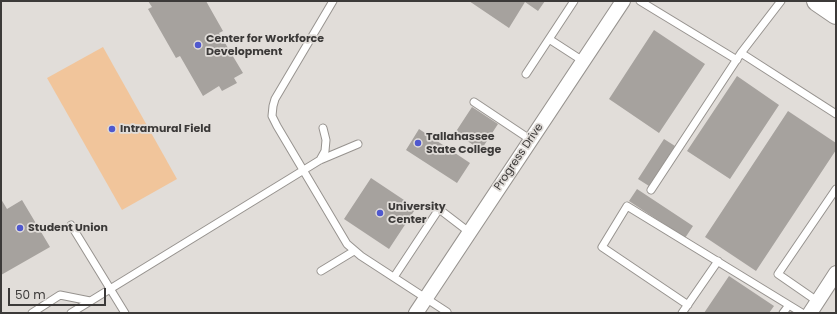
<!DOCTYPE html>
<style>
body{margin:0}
#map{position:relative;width:837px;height:314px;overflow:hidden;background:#e1ddd9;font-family:Poppins,sans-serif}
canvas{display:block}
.frame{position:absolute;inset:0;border:2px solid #3c3a39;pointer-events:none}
.scale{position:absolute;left:8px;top:288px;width:98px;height:18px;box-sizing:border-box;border:2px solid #3c3a39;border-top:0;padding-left:5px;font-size:12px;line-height:14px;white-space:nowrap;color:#3c3a39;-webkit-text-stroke:3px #e1ddd9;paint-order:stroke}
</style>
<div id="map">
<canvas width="837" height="314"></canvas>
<div class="frame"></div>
<div class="scale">50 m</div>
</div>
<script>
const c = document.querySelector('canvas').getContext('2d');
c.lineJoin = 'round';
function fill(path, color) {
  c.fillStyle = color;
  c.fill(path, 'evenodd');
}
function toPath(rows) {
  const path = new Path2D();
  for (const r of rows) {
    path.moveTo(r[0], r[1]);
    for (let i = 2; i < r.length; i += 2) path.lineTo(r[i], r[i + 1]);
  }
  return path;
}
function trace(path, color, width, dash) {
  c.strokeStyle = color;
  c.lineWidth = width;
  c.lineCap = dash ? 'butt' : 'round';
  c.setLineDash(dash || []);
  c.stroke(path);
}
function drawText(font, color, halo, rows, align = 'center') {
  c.font = font + ' Poppins,sans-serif';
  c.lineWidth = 3.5;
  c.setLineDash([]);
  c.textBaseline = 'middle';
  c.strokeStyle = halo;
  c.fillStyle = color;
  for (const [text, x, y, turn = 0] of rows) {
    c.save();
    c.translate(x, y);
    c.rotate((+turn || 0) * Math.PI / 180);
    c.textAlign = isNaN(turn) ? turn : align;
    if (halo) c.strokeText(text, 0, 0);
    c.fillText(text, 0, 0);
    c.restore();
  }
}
const green = toPath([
 [103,47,177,179,122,210,47,78]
]);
const building = toPath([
 [148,1,206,1,223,31,219,33,243,73,234,78,237,83,222,91,219,86,203,96,180,56,176,58,148,9,152,7],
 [469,1,545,1,538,11,525,2,509,28],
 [654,30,705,64,659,133,609,99],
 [737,76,779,105,730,179,687,151],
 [472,107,498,124,481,150,455,133],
 [788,111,836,143,836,150,756,271,705,237],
 [419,129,470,163,457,183,406,150],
 [664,139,675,146,649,186,638,179],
 [371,178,416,208,389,249,344,219],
 [637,189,693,226,685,238,629,201],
 [1,199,7,209,22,200,50,247,1,275],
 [729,276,774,306,769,313,704,313]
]);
const service = toPath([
 [333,1,275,99,273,106,272,116,277,126,347,244,361,256,447,312],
 [640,1,737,60],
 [549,39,583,61],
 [741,53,836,114],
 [526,74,574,1],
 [474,102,531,140],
 [320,160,325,151,326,140,323,128],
 [651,190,741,53,781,1],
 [71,225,125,313],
 [321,271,354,251],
 [394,277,439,209,469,232],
 [817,301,778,274,836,189],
 [688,305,602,247,627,206,802,313],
 [32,313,60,295,90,301],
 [71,313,320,160,358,144],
 [682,313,718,261],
 [783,313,789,305]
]);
const minor = toPath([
 [416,313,623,1],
 [810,313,836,273]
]);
const secondary = toPath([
 [817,1,836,14]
]);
const markers = [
 [198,45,4,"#4f58ce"],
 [112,129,4,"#4f58ce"],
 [418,143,4,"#4f58ce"],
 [380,213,4,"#4f58ce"],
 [20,228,4,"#4f58ce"]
];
const poiNames = [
 ["Center for Workforce",206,39],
 ["Development",206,52],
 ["Intramural Field",120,129],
 ["Tallahassee",426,137],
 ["State College",426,150],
 ["University",388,207],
 ["Center",388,220],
 ["Student Union",28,228]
];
const streetNames = [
 ["Progress Drive",519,157,-56]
];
fill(green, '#f1c59b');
fill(building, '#a6a29e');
trace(service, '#97938f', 9);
trace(minor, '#97938f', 16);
trace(secondary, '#97938f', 22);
trace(service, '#fff', 7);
trace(minor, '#fff', 14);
trace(secondary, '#fff', 20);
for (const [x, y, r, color] of markers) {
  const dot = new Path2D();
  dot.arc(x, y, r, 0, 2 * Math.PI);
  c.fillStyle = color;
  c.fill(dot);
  trace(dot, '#e1ddd9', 1.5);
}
drawText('bold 11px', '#3c3a39', '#e1ddd9', poiNames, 'left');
drawText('11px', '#3c3a39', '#e1ddd9', streetNames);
</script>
